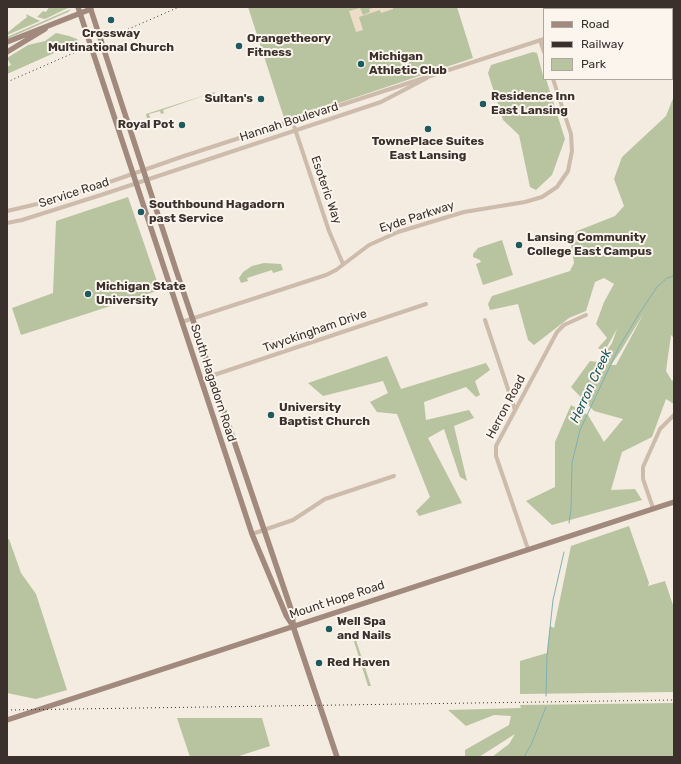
<!DOCTYPE html>
<style>
body{margin:0}
#map{position:relative;width:681px;height:764px;overflow:hidden;background:#f4ebe1;font-family:Rubik,sans-serif}
canvas{display:block}
.frame{position:absolute;inset:0;border:8px solid #3b302b;pointer-events:none}
.legend{position:absolute;left:543px;top:8px;width:130px;height:72px;box-sizing:border-box;background:#fbf5ee;border:1px solid #aea6a0;margin:0;padding:5px 7px;list-style:none;font-size:12px;color:#3b302b}
.legend li{display:flex;align-items:center;gap:8px;height:20px}
.legend b{width:20px;border:1px solid #aea6a0}
</style>
<div id="map">
<canvas width="681" height="764"></canvas>
<div class="frame"></div>
<ul class="legend">
<li><b style="height:5px;background:#a18a7d"></b>Road</li>
<li><b style="height:5px;background:#3b302b"></b>Railway</li>
<li><b style="height:11px;background:#b8c4a0"></b>Park</li>
</ul>
</div>
<script>
const c = document.querySelector('canvas').getContext('2d');
c.lineJoin = 'round';
function fill(path, color) {
  c.fillStyle = color;
  c.fill(path, 'evenodd');
}
function toPath(rows) {
  const path = new Path2D();
  for (const r of rows) {
    path.moveTo(r[0], r[1]);
    for (let i = 2; i < r.length; i += 2) path.lineTo(r[i], r[i + 1]);
  }
  return path;
}
function trace(path, color, width, dash) {
  c.strokeStyle = color;
  c.lineWidth = width;
  c.lineCap = dash ? 'butt' : 'round';
  c.setLineDash(dash || []);
  c.stroke(path);
}
function drawText(font, color, halo, rows, align = 'center') {
  c.font = font + ' Rubik,sans-serif';
  c.lineWidth = 4;
  c.setLineDash([]);
  c.textBaseline = 'middle';
  c.strokeStyle = halo;
  c.fillStyle = color;
  for (const [text, x, y, turn = 0] of rows) {
    c.save();
    c.translate(x, y);
    c.rotate((+turn || 0) * Math.PI / 180);
    c.textAlign = isNaN(turn) ? turn : align;
    if (halo) c.strokeText(text, 0, 0);
    c.fillText(text, 0, 0);
    c.restore();
  }
}
const green = toPath([
 [49,7,70,7,45,19,37,17,43,11,46,12],
 [248,7,457,7,473,58,285,121],
 [71,9,68,12,7,39,7,37],
 [26,14,40,21,7,35,7,33,27,17],
 [56,33,69,36,77,39,79,42,7,74,7,67,11,65,7,58,28,45,45,41],
 [533,52,537,53,544,79,546,79,565,139,552,175,536,190,530,187,519,135,503,120,488,73,491,65],
 [215,92,213,97,205,99,203,96,163,110,164,113,161,114,160,111,149,114,150,118,147,119,146,114],
 [674,96,674,338,671,335,666,371,672,381,674,379,674,404,666,399,652,437,622,452,611,490,635,489,642,500,552,525,526,501,555,487,555,442,571,405,588,415,604,442,623,419,594,411,571,387,590,361,599,362,612,343,617,329,604,352,598,348,607,338,596,324,604,302,614,284,604,278,595,282,586,311,569,318,534,345,528,340,518,304,490,310,488,304,492,296,570,271,574,263,570,239,577,231,615,216,624,206,614,179,622,157,666,116],
 [644,313,616,365,611,365,620,352],
 [128,197,160,290,21,335,12,308,53,293,56,221],
 [502,240,513,275,483,285,476,264,481,262,480,260,473,257,473,254,478,248],
 [264,263,281,264,283,270,273,273,272,270,247,278,248,281,241,283,239,278,243,272,252,266],
 [387,356,401,389,486,363,490,370,475,381,480,395,476,397,466,387,424,402,426,420,469,410,474,418,454,426,467,481,460,477,444,429,428,438,462,503,419,516,416,511,430,497,397,414,377,412,370,402,388,393,383,381,323,396,308,383],
 [629,526,649,583,648,586,665,581,674,608,674,692,520,694,520,661,547,653,550,626,554,628,571,546],
 [9,539,21,573,36,594,67,690,36,699,7,693,7,540],
 [354,634,371,686,368,686,352,635],
 [674,703,674,757,492,757,509,744,515,734,479,757,465,757,465,750,509,725,511,716,494,715,466,726,448,710,521,708,520,705],
 [177,718,262,718,270,746,236,757,190,757]
]);
const plaza = toPath([
 [376,7,393,7,393,9,381,13,380,10,359,17,363,30,356,32,349,11,360,8,363,15,370,12,369,9]
]);
const stream = toPath([
 [569,523,571,509,572,463,580,430,619,347,639,314,657,287,667,278,674,276],
 [546,696,547,656,553,600,564,552],
 [524,757,531,745,546,707]
]);
const street = toPath([
 [629,9,630,7],
 [540,40,544,52],
 [292,120,329,231,343,264],
 [7,211,46,202,98,186,184,156,544,39],
 [7,223,22,220,101,195,381,102,427,78],
 [485,320,515,410],
 [182,322,326,275,336,270,369,245,398,232,464,212,525,202,542,197,557,187,568,171,572,151,571,134,553,79],
 [211,376,426,304],
 [653,508,643,479,643,467,660,429,674,415],
 [252,534,293,520,325,499,394,476],
 [528,549,496,456,496,446,557,332,564,325,586,315]
]);
const secondary = toPath([
 [78,7,252,534,286,615,293,626,337,757],
 [90,7,176,270,292,612,293,623],
 [7,42,91,9],
 [7,52,45,29],
 [7,720,674,502]
]);
const rail = toPath([
 [7,82,179,7],
 [7,710,674,700]
]);
const markers = [
 [111,20,4,"#1f5a5e"],
 [239,46,4,"#1f5a5e"],
 [361,64,4,"#1f5a5e"],
 [261,99,4,"#1f5a5e"],
 [483,104,4,"#1f5a5e"],
 [182,125,4,"#1f5a5e"],
 [428,129,4,"#1f5a5e"],
 [141,212,4,"#1f5a5e"],
 [519,245,4,"#1f5a5e"],
 [88,294,4,"#1f5a5e"],
 [271,415,4,"#1f5a5e"],
 [329,629,4,"#1f5a5e"],
 [319,663,4,"#1f5a5e"]
];
const poiNames = [
 ["Crossway",111,34,"center"],
 ["Multinational Church",111,48,"center"],
 ["Orangetheory",247,39],
 ["Fitness",247,53],
 ["Michigan",369,57],
 ["Athletic Club",369,71],
 ["Residence Inn",491,97],
 ["East Lansing",491,111],
 ["Sultan's",253,99,"right"],
 ["Royal Pot",174,125,"right"],
 ["TownePlace Suites",428,142,"center"],
 ["East Lansing",428,156,"center"],
 ["Southbound Hagadorn",149,205],
 ["past Service",149,219],
 ["Lansing Community",527,238],
 ["College East Campus",527,252],
 ["Michigan State",96,287],
 ["University",96,301],
 ["University",279,408],
 ["Baptist Church",279,422],
 ["Well Spa",337,622],
 ["and Nails",337,636],
 ["Red Haven",327,663]
];
const streetNames = [
 ["Hannah Boulevard",289,122,-18],
 ["Esoteric Way",326,190,71],
 ["Service Road",74,193,-18],
 ["Eyde Parkway",417,217,-18],
 ["Twyckingham Drive",315,331,-19],
 ["South Hagadorn Road",213,383,72],
 ["Herron Road",506,407,-62],
 ["Mount Hope Road",337,600,-18]
];
const waterNames = [
 ["Herron Creek",591,386,-65]
];
fill(green, '#b8c4a0');
fill(plaza, '#ecdcc8');
trace(stream, '#7fb0b2', 1);
trace(street, '#cdbbac', 4);
trace(secondary, '#a18a7d', 5.5);
trace(rail, '#3b302b', 1, [1, 3]);
for (const [x, y, r, color] of markers) {
  const dot = new Path2D();
  dot.arc(x, y, r, 0, 2 * Math.PI);
  c.fillStyle = color;
  c.fill(dot);
  trace(dot, '#fbf5ee', 1.5);
}
drawText('bold 12px', '#3b302b', '#fbf5ee', poiNames, 'left');
drawText('12px', '#3b302b', '#fbf5ee', streetNames);
drawText('italic 13px', '#1f5a5e', '#fbf5ee', waterNames);
</script>
